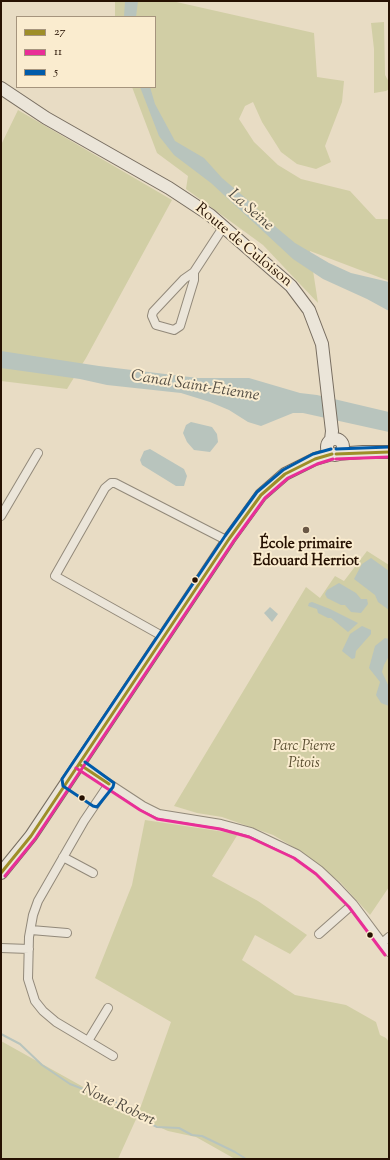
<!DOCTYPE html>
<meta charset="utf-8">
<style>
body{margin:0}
#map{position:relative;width:390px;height:1160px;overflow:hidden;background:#e8dcc4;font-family:"Sorts Mill Goudy",serif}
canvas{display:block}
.frame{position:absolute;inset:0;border:2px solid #261102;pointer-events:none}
.legend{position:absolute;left:16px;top:16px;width:140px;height:72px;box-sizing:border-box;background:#faeccf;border:1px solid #a5947d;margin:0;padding:5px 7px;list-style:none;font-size:12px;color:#261102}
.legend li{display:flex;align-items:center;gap:8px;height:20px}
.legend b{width:20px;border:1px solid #a5947d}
</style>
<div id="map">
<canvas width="390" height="1160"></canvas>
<div class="frame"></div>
<ul class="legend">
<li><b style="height:5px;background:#9e8e28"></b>27</li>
<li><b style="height:5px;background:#e92e97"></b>11</li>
<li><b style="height:5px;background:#005baa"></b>5</li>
</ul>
</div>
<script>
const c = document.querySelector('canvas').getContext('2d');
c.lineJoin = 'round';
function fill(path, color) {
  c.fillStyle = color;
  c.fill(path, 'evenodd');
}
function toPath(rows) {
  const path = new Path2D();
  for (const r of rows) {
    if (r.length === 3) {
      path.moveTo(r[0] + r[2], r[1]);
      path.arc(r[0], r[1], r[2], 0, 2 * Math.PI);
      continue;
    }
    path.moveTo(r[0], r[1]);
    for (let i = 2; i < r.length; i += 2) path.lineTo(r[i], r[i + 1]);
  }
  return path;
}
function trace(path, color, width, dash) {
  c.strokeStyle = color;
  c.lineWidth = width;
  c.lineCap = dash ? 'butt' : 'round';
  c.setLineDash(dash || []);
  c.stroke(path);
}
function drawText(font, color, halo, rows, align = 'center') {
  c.font = font + ' "Sorts Mill Goudy",serif';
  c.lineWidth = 4;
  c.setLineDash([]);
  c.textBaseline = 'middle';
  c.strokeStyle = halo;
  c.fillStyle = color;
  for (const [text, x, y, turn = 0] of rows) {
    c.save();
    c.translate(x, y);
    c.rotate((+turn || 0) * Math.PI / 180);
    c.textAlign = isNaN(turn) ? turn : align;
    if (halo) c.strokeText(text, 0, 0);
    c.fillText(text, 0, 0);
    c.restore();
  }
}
const green = toPath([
 [115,1,172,1,314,33,317,77,344,81,342,102,325,146,331,162,316,169,297,164,281,152,262,122,253,102,245,106,239,119,254,142,278,165,301,179,350,191,376,219,389,219,389,281,310,251,318,303,263,245,186,189,188,176,157,153,132,87,155,87,155,17,115,17],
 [384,22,385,75,389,82,389,89,386,91,374,93,374,49,371,23],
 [18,110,172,200,86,358,67,389,1,381,1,145],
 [367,551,389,565,389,887,370,915,340,882,295,848,273,835,222,817,197,813,174,806,306,587,320,598,335,576,344,581],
 [145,820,238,834,212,876,258,901,307,935,290,954,255,935,242,960,295,995,346,1005,376,1022,380,1035,386,1038,389,1042,389,1159,235,1159,196,1137,168,1131,137,1117,118,1159,1,1159,1,1041,137,1117,171,1022,95,978,132,885]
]);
const water = toPath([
 [125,1,138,1,136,17,124,17],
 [140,87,150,87,155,104,175,141,204,158,222,178,249,201,277,228,295,243,329,263,351,273,389,282,389,311,367,299,323,279,293,259,211,183,174,155,159,136],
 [1,351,99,366,198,378,249,378,300,393,317,395,389,412,389,432,303,413,293,413,261,426,248,422,229,410,210,402,181,393,107,385,80,379,1,368],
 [191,422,212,427,217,434,218,442,210,452,194,450,187,442,183,433,186,425],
 [150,449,184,469,187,476,184,486,176,486,142,465,140,460,144,451],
 [371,558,389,571,389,610,378,602,375,595,354,579,362,564],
 [339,583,356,593,361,599,367,599,368,604,361,613,351,612,345,605,341,605,327,598,325,594,327,590],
 [312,602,330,609,358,623,348,632,331,618,328,618,318,613,317,609,308,606,309,603],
 [270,607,278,614,272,622,264,613],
 [362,626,371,630,371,634,356,651,355,658,352,659,342,651,350,634],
 [385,638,389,639,389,656,384,665,382,672,389,687,389,706,381,703,376,695,380,682,369,668,375,646]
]);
const stream = toPath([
 [1,1034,20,1044,42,1065,70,1084,114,1101,151,1124,157,1127,179,1128,192,1135,202,1136,235,1152,246,1159]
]);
const street = toPath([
 [194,272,194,280,180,326,174,330,156,325,152,316,153,312,184,279,194,272,224,226],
 [1,516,38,453],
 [164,637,55,576,105,488,111,483,115,483,228,541],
 [79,764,143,806,159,814,221,824,251,832,297,854,319,870,336,886,353,904,389,952],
 [109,784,84,821,38,901,33,915,29,937,28,979,35,1001,43,1011,56,1022,113,1056],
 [63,857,93,873],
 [31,930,67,933],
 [319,934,353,904],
 [382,943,389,937],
 [1,948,29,949],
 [88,1041,108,1008]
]);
const secondary = toPath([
 [1,88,46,118,169,188,210,215,291,286,309,310,322,344,332,431,331,440],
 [335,447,8],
 [336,454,363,452,389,452],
 [1,873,31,836,229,539,261,495,285,474,315,459,332,454]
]);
const bus1 = toPath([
 [336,454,389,452],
 [79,764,109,784],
 [1,873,31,836,229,539,261,495,285,474,315,459,332,454]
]);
const bus2 = toPath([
 [336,459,389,457],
 [76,768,140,810,157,819,220,829,249,837,294,858,316,874,349,907,385,955],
 [5,876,35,839,233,542,265,498,288,478,317,464,333,459]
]);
const bus3 = toPath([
 [336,449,389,447],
 [85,762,114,783,113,787,97,807,93,806,63,786,62,779,225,536,257,492,283,470,313,454,331,449]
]);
const markers = [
 [306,530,4,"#6a5846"],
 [195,580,3.5,"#261102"],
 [82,798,3.5,"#261102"],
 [370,935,3.5,"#261102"]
];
const streetNames = [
 ["Route de Culoison",243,246,40]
];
const poiNames = [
 ["École primaire",306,545],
 ["Edouard Herriot",306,562]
];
const parkNames = [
 ["Parc Pierre",304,747],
 ["Pitois",304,764]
];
const waterNames = [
 ["La Seine",250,211,41],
 ["Canal Saint-Etienne",195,387,9],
 ["Noue Robert",118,1106,25]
];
fill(green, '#d1cea5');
fill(water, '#b8c4bd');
trace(stream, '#b8c4bd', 2);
trace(street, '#92897a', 10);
trace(secondary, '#776d60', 14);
trace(street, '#ebe5d9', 8);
trace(secondary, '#ebe5d9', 12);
trace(bus1, '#9e8e28', 3);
trace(bus2, '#e92e97', 3);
trace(bus3, '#005baa', 3);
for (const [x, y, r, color] of markers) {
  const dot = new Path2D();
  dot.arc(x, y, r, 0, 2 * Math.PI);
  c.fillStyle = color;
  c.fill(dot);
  trace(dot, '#faeccf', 1.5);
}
drawText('15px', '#261102', '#faeccf', streetNames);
drawText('bold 15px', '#261102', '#faeccf', poiNames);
drawText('italic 15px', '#5b4f32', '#faeccf', parkNames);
drawText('italic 16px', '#524c42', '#faeccf', waterNames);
</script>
